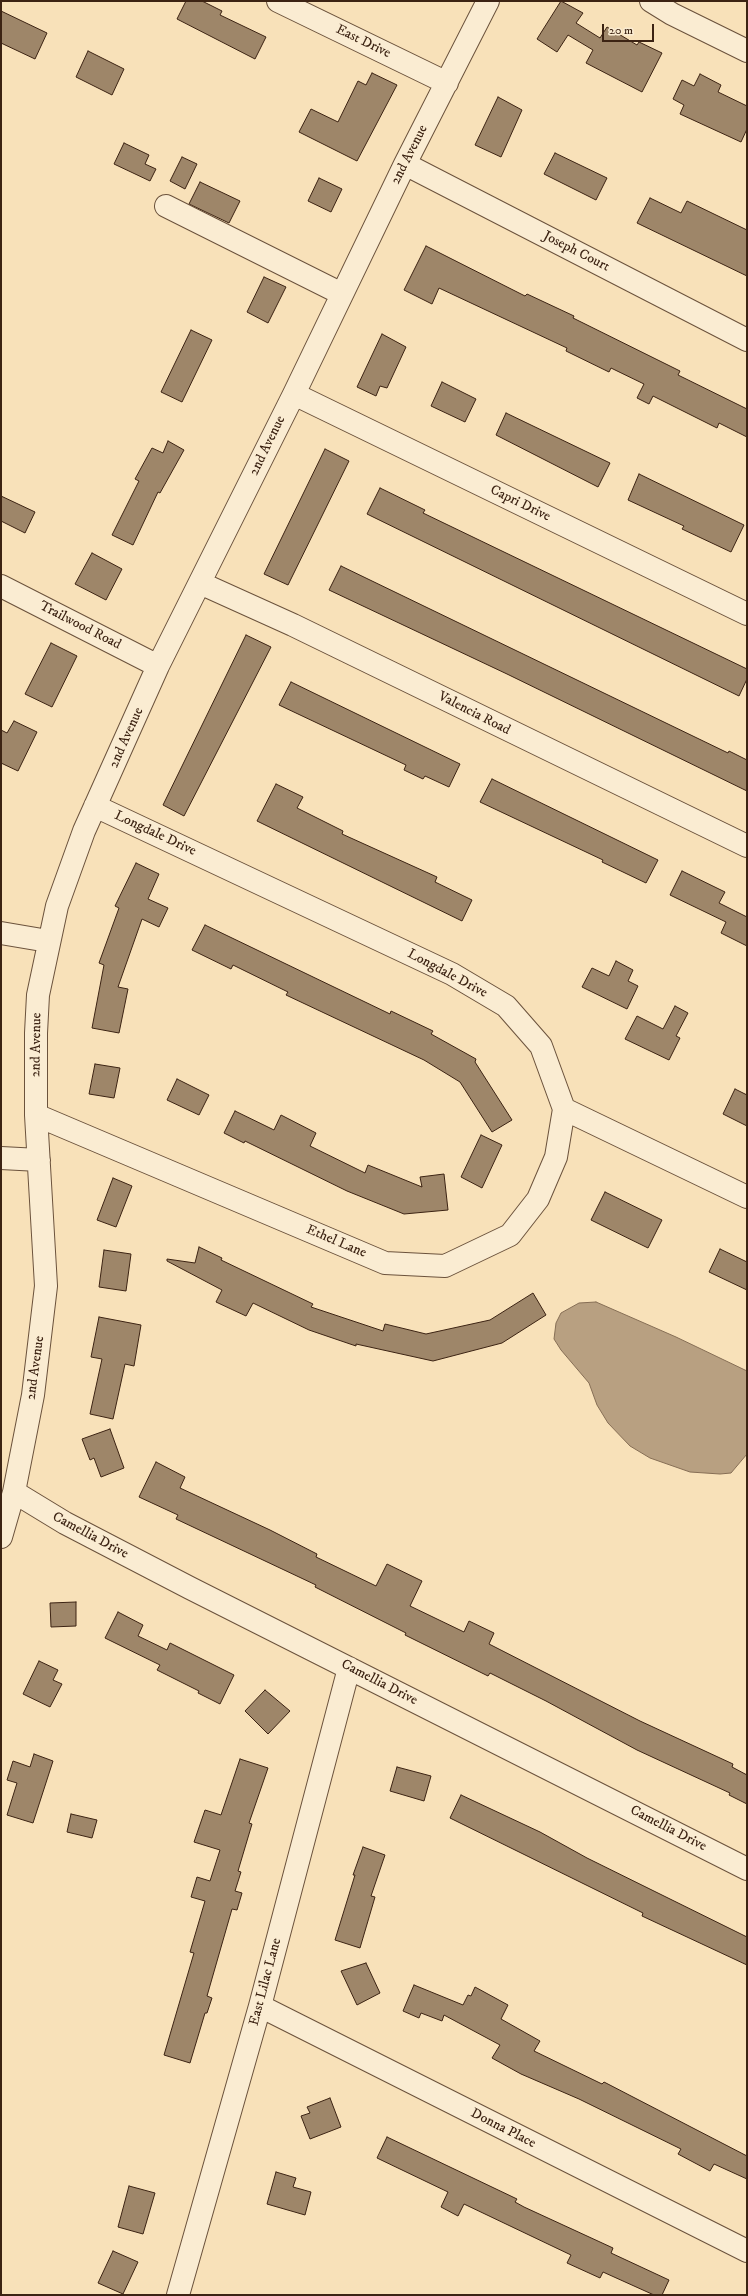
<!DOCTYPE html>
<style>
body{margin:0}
#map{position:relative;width:748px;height:2296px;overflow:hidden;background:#f8e1b9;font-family:"IM FELL DW Pica",serif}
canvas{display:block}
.frame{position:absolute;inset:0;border:2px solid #3c2313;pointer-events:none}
.scale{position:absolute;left:602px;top:24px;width:52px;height:18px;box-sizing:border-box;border:2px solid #3c2313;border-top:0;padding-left:5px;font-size:12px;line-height:14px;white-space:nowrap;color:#3c2313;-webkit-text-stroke:3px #faecd2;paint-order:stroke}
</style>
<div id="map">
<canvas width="748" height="2296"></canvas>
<div class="frame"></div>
<div class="scale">20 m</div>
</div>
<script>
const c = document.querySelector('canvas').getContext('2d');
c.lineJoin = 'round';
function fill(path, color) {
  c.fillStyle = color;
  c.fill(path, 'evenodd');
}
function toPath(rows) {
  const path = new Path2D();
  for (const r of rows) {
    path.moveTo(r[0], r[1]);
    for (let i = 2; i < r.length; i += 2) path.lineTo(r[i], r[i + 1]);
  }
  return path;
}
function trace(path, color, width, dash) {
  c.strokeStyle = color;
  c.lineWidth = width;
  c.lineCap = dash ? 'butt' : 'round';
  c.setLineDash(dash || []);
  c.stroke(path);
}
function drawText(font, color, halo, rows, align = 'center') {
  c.font = font + ' "IM FELL DW Pica",serif';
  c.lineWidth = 3;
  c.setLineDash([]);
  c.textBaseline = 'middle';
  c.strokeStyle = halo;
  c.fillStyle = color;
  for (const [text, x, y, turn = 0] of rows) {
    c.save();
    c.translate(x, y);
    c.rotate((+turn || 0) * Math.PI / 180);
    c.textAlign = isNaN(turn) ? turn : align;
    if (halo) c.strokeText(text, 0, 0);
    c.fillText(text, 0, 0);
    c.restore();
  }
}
const water = toPath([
 [596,1302,676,1337,747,1371,747,1454,731,1473,720,1474,690,1472,650,1458,630,1446,608,1423,597,1405,589,1383,561,1350,554,1339,556,1323,561,1313,579,1303,596,1302]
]);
const building = toPath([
 [186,1,202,1,222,11,220,15,266,37,255,59,177,19,186,1],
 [561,1,583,13,576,23,600,38,607,27,637,45,639,42,662,53,642,92,586,63,593,50,568,35,557,52,537,39,561,1],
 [1,11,47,33,35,59,1,43,1,11],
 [88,51,124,69,112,95,76,77,88,51],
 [372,73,397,85,357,161,299,132,311,109,338,122,358,81,366,85,372,73],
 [700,74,721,85,718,92,747,106,747,129,741,142,680,114,684,105,673,99,682,80,694,86,700,74],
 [498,97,522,110,501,157,475,145,498,97],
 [124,143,149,155,145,164,156,169,150,181,114,164,124,143],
 [555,153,607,178,596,200,544,174,555,153],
 [182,157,197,164,185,189,170,181,182,157],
 [319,178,342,189,331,212,308,201,319,178],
 [200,182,240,201,229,223,189,204,200,182],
 [650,198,681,213,687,201,747,230,747,276,637,223,650,198],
 [426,246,525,296,527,294,574,316,573,318,680,371,678,375,747,409,747,437,719,423,717,428,653,396,649,404,637,398,644,384,611,368,609,372,566,351,567,348,439,288,432,304,404,290,426,246],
 [264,277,286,287,268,323,247,312,264,277],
 [191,330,212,340,182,402,161,392,191,330],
 [382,334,406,347,387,388,380,386,376,396,357,387,382,334],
 [442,382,476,399,465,422,431,406,442,382],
 [506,413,610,463,598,487,496,435,506,413],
 [168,441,184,450,160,493,158,492,133,545,112,535,139,481,135,479,152,448,163,453,168,441],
 [325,449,349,461,288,585,264,574,325,449],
 [639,474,744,525,731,552,682,529,684,526,628,500,639,474],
 [380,488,425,510,423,513,747,669,747,679,739,696,367,514,380,488],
 [1,496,35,512,25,533,1,521,1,496],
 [92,553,122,569,106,600,75,584,92,553],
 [341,566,728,753,729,751,747,760,747,791,507,674,329,590,341,566],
 [246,635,271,647,184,816,163,805,246,635],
 [51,643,77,656,52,707,25,694,51,643],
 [291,682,460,764,449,787,425,776,423,779,404,770,406,765,279,705,291,682],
 [14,721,37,732,18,771,1,763,1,730,7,733,14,721],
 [492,779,658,860,646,883,602,862,603,860,480,802,492,779],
 [276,784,303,797,297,808,343,831,342,834,437,877,435,882,472,900,462,921,257,821,276,784],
 [136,863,159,874,148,899,168,908,159,927,142,919,118,987,128,989,119,1033,92,1028,104,965,99,963,119,908,115,906,136,863],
 [682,871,725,892,719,903,747,917,747,946,721,933,726,922,670,895,682,871],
 [205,925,390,1014,391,1011,433,1031,431,1034,476,1059,475,1062,512,1120,492,1132,460,1082,424,1060,286,995,288,992,233,965,231,969,192,950,205,925],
 [616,961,633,970,628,981,638,986,627,1009,582,987,592,968,609,976,616,961],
 [675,1006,688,1013,676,1036,680,1038,669,1060,625,1039,637,1016,663,1029,675,1006],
 [95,1064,120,1068,114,1098,89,1094,95,1064],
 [177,1079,209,1095,199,1115,167,1100,177,1079],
 [735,1089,747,1095,747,1126,723,1114,735,1089],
 [235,1111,274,1130,281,1115,316,1133,310,1146,365,1173,368,1165,422,1187,420,1177,444,1174,448,1210,404,1214,347,1191,245,1141,244,1143,224,1133,235,1111],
 [481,1135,502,1145,482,1188,461,1177,481,1135],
 [113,1178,132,1186,116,1227,97,1220,113,1178],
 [605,1192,662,1220,648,1248,591,1220,605,1192],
 [199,1247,222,1258,221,1260,313,1304,311,1307,383,1331,385,1324,426,1334,490,1320,533,1293,546,1315,502,1343,433,1361,356,1344,356,1346,309,1330,253,1303,246,1316,216,1302,222,1290,167,1261,167,1259,195,1263,199,1247],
 [720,1249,747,1262,747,1290,709,1272,720,1249],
 [104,1250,131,1254,126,1291,99,1287,104,1250],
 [99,1317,141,1325,134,1366,125,1364,113,1419,90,1414,102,1359,91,1357,99,1317],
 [110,1429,124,1468,101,1477,94,1458,90,1460,82,1439,110,1429],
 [156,1462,185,1477,180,1488,270,1530,317,1554,316,1557,376,1586,387,1564,422,1581,410,1606,464,1632,469,1621,494,1633,489,1644,640,1721,733,1764,732,1767,747,1775,747,1804,729,1795,730,1793,637,1750,546,1701,490,1673,488,1676,405,1635,406,1633,315,1587,316,1585,176,1519,178,1515,139,1497,156,1462],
 [76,1602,76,1626,51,1627,50,1603,76,1602],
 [118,1612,143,1625,138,1636,167,1650,170,1643,234,1675,220,1704,198,1693,199,1691,157,1670,160,1665,105,1638,118,1612],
 [39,1661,58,1670,53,1680,62,1684,50,1707,23,1694,39,1661],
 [265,1690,290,1711,268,1734,245,1711,265,1690],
 [34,1754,53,1761,33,1823,7,1815,17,1783,7,1780,13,1761,30,1767,34,1754],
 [240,1759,268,1768,249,1823,252,1824,238,1871,241,1872,235,1891,242,1893,237,1910,232,1909,207,1996,212,1998,207,2013,205,2013,190,2063,164,2055,194,1953,190,1952,205,1901,191,1897,197,1877,210,1881,220,1850,194,1842,205,1810,221,1815,240,1759],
 [397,1767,431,1776,424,1801,390,1791,397,1767],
 [461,1795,540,1832,587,1858,747,1937,747,1965,642,1916,643,1913,450,1818,461,1795],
 [71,1814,97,1820,92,1838,67,1832,71,1814],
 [363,1847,385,1855,371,1896,375,1897,360,1948,335,1940,355,1875,353,1875,363,1847],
 [366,1963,380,1993,357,2005,341,1971,366,1963],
 [414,1985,463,2005,468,1995,471,1996,475,1987,508,2005,501,2019,540,2041,534,2051,602,2084,604,2082,747,2156,747,2179,714,2164,710,2171,678,2154,681,2149,579,2099,521,2074,492,2058,500,2045,444,2015,442,2021,421,2013,419,2018,403,2011,414,1985],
 [330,2098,341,2127,310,2139,301,2116,310,2113,307,2107,330,2098],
 [387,2137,517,2199,515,2202,524,2207,613,2248,611,2253,669,2280,662,2295,654,2295,603,2272,600,2278,567,2263,571,2255,464,2204,458,2216,441,2207,448,2192,377,2158,387,2137],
 [276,2172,296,2178,293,2187,311,2192,305,2215,267,2204,276,2172],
 [129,2186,155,2193,143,2234,118,2227,129,2186],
 [113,2251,138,2262,123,2294,98,2283,113,2251]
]);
const minor = toPath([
 [278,1,447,83],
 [651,1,672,14,747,51],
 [405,164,747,340],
 [166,206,342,294],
 [294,394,747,614],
 [200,583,293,625,747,846],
 [1,586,158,666],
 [95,806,452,974,506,1006,541,1046,564,1109,747,1197],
 [1,933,48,941],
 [36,1115,385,1263,445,1266,510,1235,538,1199,556,1157,564,1109],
 [1,1158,39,1160],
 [14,1492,65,1523,190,1588,747,1869],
 [1,1537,14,1492,33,1395,46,1286,36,1115,36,1033,38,995,57,906,84,831,158,666,294,394,405,164,488,1],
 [260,2006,747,2251],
 [178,2295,260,2006,349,1668]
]);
const streetNames = [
 ["East Drive",363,42,26],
 ["2nd Avenue",410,155,-63],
 ["Joseph Court",576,252,27],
 ["2nd Avenue",268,446,-64],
 ["Capri Drive",520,504,26],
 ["Trailwood Road",80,626,27],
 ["Valencia Road",474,714,27],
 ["2nd Avenue",127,738,-66],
 ["Longdale Drive",155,834,25],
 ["Longdale Drive",447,974,28],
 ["2nd Avenue",37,1045,-89],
 ["Ethel Lane",336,1242,23],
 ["2nd Avenue",36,1368,-82],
 ["Camellia Drive",90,1536,28],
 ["Camellia Drive",379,1683,27],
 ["Camellia Drive",668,1829,27],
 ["East Lilac Lane",266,1982,-75],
 ["Donna Place",503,2129,27]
];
fill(water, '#b8a081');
trace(water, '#866e55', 1);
fill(building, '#9e8669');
trace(building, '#3c2313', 1);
trace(minor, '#6b523c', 24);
trace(minor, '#faecd2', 22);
drawText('14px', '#3c2313', '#faecd2', streetNames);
</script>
